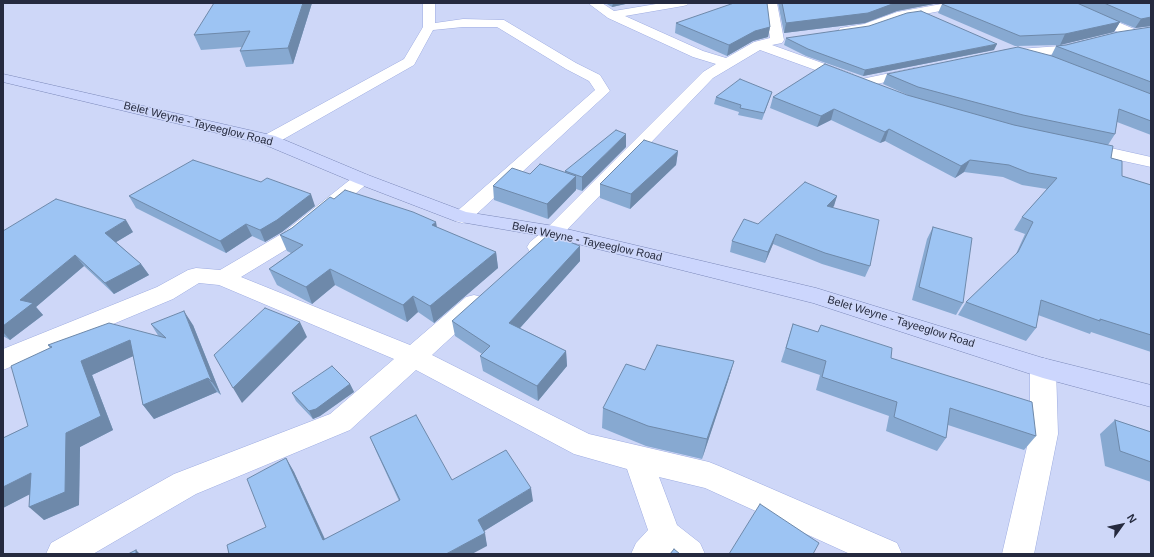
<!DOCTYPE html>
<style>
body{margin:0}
#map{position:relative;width:1154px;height:557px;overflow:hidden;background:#ced7f8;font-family:Arial,sans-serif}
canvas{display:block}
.frame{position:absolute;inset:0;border:4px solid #252a3f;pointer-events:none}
.north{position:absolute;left:1102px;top:505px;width:40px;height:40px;-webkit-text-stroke:3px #ced7f8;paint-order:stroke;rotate:57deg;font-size:11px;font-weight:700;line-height:16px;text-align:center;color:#252a3f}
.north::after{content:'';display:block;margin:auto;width:14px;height:18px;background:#252a3f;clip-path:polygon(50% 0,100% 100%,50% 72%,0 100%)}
</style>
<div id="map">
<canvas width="1154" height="557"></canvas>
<div class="frame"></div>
<div class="north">N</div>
</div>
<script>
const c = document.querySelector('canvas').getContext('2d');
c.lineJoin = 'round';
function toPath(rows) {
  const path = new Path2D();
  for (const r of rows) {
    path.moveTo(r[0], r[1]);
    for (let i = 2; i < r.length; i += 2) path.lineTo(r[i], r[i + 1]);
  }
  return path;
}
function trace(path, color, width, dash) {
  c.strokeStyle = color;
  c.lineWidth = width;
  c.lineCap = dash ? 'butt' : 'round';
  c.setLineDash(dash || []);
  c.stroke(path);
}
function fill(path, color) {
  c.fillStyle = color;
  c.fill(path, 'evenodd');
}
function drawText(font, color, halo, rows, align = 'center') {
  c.font = font + ' Arial,sans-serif';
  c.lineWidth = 3;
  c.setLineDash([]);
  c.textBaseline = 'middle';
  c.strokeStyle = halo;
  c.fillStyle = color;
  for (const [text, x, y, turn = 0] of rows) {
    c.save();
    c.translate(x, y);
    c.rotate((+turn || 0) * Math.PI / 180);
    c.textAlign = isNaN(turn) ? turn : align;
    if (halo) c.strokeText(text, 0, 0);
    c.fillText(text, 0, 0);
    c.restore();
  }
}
const minor = toPath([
 [423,3,435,3,435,23,463,19,504,20,576,63,600,75,610,91,469,221,462,223,455,221,452,217,455,213,595,90,589,81,566,69,497,27,463,27,433,30,414,65,275,144,269,145,263,144,261,140,263,136,404,59,423,27,423,3],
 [588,3,602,3,614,11,662,3,689,3,687,5,683,6,625,16,703,51,726,58,754,42,770,38,765,3,777,3,784,40,782,43,772,45,853,74,855,77,853,80,848,81,843,80,760,50,713,78,561,236,544,252,537,254,530,252,527,247,530,242,547,228,703,72,716,64,693,57,608,18,588,3],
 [947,3,972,3,970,5,966,6,904,18,867,31,844,35,840,34,838,31,840,28,864,24,897,12,947,3],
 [1057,3,1073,3,1139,31,1140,34,1139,37,1129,37,1059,5,1057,3],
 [1083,41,1088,42,1090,45,1088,48,1060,54,1005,58,1000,57,998,54,1000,51,1005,50,1060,46,1083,41],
 [914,68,919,69,921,72,919,75,862,87,857,86,855,83,857,80,914,68],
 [1084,142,1151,157,1151,167,1078,151,1075,147,1078,143,1084,142],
 [362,174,368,175,371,179,368,183,297,243,241,277,410,345,466,297,474,295,482,297,485,303,482,309,432,355,589,434,709,462,719,466,897,543,902,554,850,554,705,488,659,477,677,525,700,543,705,554,631,554,636,543,648,530,627,469,574,454,416,370,350,430,196,494,93,554,46,554,51,543,174,474,330,414,394,359,219,285,199,283,173,299,3,370,3,349,157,287,188,270,196,268,220,270,283,233,356,175,362,174],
 [1043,358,1052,361,1056,368,1058,434,1034,554,1002,554,1030,434,1030,368,1034,361,1043,358]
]);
const major = toPath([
 [3,74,275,136,368,175,466,212,554,226,816,288,1043,358,1151,385,1151,407,1043,378,813,303,554,238,455,221,356,183,263,144,3,82,3,74]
]);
const wall = toPath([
 [312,3,293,64,246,67,240,51,242,47,201,50,194,35],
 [605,3,630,3,612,7],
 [778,3,939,3,897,11,865,23,784,33],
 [946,3,1151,3,1151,26,1135,28,1120,22,1114,32,1060,45,1015,46,938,13,942,4],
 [676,23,770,27,768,37,753,41,727,56,675,33],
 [1151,27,1151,135,1117,122,1115,134,1108,145,1111,158,1122,176,1151,185,1151,352,1091,332,1090,334,1038,315,1036,328,1026,341,958,315,966,302,1015,256,1025,234,1014,230,1022,217,1047,189,1022,185,1003,177,964,172,955,178,885,141,880,143,831,120,817,127,770,108,773,97,907,95,910,96,883,84,887,74,1051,56,1056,46,1066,45],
 [786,38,994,50,863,76,806,56,784,45],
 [772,92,770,98,762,120,738,115,739,112,714,104,716,97],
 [626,147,582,191,576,189,576,190,548,219,494,200,493,186,530,174,565,173,565,171],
 [678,151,676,165,630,209,600,198,600,184],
 [129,196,315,206,282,232,265,242,252,236,226,253,136,208],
 [837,196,833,207,870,266,865,277,822,264,773,244,765,263,730,252,732,241,758,224],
 [334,199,436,227,496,252,498,268,434,323,418,312,407,322,335,285,312,304,277,285,269,269,291,253,287,251,280,235,292,228],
 [933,227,963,303,956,315,912,300,927,239],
 [3,231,133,232,116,242,141,264,149,275,114,294,84,266,36,307,43,315,10,340,3,336],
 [580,246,580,261,520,328,566,351,567,366,538,401,483,371,480,356,482,354,455,336,452,321],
 [151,324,193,325,221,395,217,392,154,419,143,405,133,356,92,375,113,430,80,447,79,505,44,520,29,494,3,508,3,438,28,426,50,348,48,345,159,337],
 [793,324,818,332,821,325,891,358,1036,436,1024,450,948,425,946,438,937,451,886,431,889,416,816,390,820,375,781,362],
 [734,361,728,381,702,459,646,446,602,428,603,408],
 [350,384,354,392,320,416,313,419,296,401,292,393],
 [1115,420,1151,432,1151,482,1105,466,1100,434],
 [370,437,452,480,533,501,484,531,487,546,229,554,266,527,286,458,294,472,325,539,399,501,376,451]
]);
const shadedWall = toPath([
 [303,3,312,3,293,64,288,48],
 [613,3,630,3,612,7],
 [895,3,939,3,897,11,865,23,784,33,786,23],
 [1151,17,1151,26,1135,28,1141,19],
 [1120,22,1114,32,1060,45,1065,34],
 [770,27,768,37,753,41,727,56,729,45,755,31],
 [997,44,994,50,863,76,865,70],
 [834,109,831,120,817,127,821,116],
 [889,129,885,141,880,143,885,132],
 [626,134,626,147,582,191,582,177],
 [678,151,676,165,630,209,631,194],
 [970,160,964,172,955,178,961,166],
 [576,176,576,190,548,219,547,204],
 [311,194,315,206,282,232,265,242,260,230],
 [837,196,834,206,824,216,827,206],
 [126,220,133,232,113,244,105,233],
 [436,222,439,238,432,225],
 [246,224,252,236,226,253,220,241],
 [776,234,773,244,765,263,768,252],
 [580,246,580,261,511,338,509,323],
 [496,252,498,268,434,323,430,306],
 [75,255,84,266,36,307,43,315,10,340,3,332,3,326,20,300],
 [141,264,149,275,114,294,105,283],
 [330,269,335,285,312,304,306,287],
 [413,296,418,312,407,322,403,305],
 [184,311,193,325,221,395,212,382],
 [300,322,307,337,242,403,233,388],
 [130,340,140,353,92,375,113,430,80,447,79,505,44,520,29,507,81,361],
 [566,351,567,366,538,401,537,386],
 [734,361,728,381,702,459,707,439],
 [208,378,217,392,154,419,143,405],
 [350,384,354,392,320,416,313,419,309,411],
 [286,458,294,472,331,553,323,540],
 [31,473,46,486,3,508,3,487],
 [531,488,533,501,481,533,478,520],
 [485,533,487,546,472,554,446,554],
 [136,550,140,554,136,554]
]);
const building = toPath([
 [214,3,303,3,288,48,240,51,250,31,194,35,214,3],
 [734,3,767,3,770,27,755,31,729,45,676,23,734,3],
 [782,3,895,3,868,13,786,23,782,3],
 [946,3,1077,3,1120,22,1065,34,1020,36,942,4,946,3],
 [1104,3,1151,3,1151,17,1141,19,1104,3],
 [921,11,997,44,865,70,808,49,786,38,869,26,907,13,921,11],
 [1151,27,1151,82,1056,46,1066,45,1118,32,1151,27],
 [1018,47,1052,56,1151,94,1151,121,1119,109,1115,134,1023,115,918,87,887,74,1018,47],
 [825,64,907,95,1014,125,1113,146,1111,158,1122,161,1122,176,1151,185,1151,335,1100,319,1100,321,1041,300,1036,328,966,302,1018,252,1033,222,1022,217,1057,178,1029,173,1009,165,970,160,961,166,889,129,885,132,834,109,821,116,773,97,825,64],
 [740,79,772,92,764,113,740,108,741,105,716,97,740,79],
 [616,130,626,134,582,177,565,171,616,130],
 [644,140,678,151,631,194,600,184,644,140],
 [193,160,261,182,267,178,311,194,277,220,260,230,246,224,220,241,129,196,193,160],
 [540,164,576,176,547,204,493,186,512,168,530,174,540,164],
 [805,182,837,196,827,206,879,220,870,266,825,253,776,234,768,252,732,241,744,219,758,224,805,182],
 [345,190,413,212,436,222,432,225,496,252,430,306,413,296,403,305,330,269,306,287,269,269,303,245,280,235,292,228,330,197,334,199,345,190],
 [56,199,126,220,105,233,141,264,105,283,75,255,20,300,33,303,3,326,3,231,56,199],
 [933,227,972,238,963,303,919,287,933,227],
 [549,234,580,246,509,323,566,351,537,386,480,356,490,346,452,321,549,234],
 [265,308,300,322,233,388,214,355,265,308],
 [184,311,212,382,208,378,143,405,130,340,81,361,101,416,66,433,65,492,29,507,31,473,3,487,3,438,28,426,11,366,52,347,48,345,109,323,166,338,151,324,184,311],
 [793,324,818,332,821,325,892,348,891,358,1032,402,1036,436,950,408,946,438,894,417,897,402,822,377,826,361,786,348,793,324],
 [657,345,734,361,707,439,648,426,603,408,626,364,645,370,657,345],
 [332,366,350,384,316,409,309,411,292,393,332,366],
 [416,415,452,480,506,450,531,488,478,520,485,533,446,554,229,554,227,545,266,527,247,479,286,458,323,540,400,500,370,437,416,415],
 [1115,420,1151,432,1151,462,1120,451,1115,420],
 [760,504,819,543,813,554,729,554,760,504],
 [674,549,680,554,670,554,674,549],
 [136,550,136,554,128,554,136,550]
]);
const streetNames = [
 ["Belet Weyne - Tayeeglow Road",198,124,14],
 ["Belet Weyne - Tayeeglow Road",587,242,12],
 ["Belet Weyne - Tayeeglow Road",901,322,17]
];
trace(minor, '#9dabe0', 1);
trace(major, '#7b88b9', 1);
fill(minor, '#fff');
fill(major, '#ccd6fd');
fill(wall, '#87a9d1');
fill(shadedWall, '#6e89aa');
fill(building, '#9dc4f3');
trace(building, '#6e89aa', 1);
drawText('11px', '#252a3f', '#ced7f8', streetNames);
</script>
